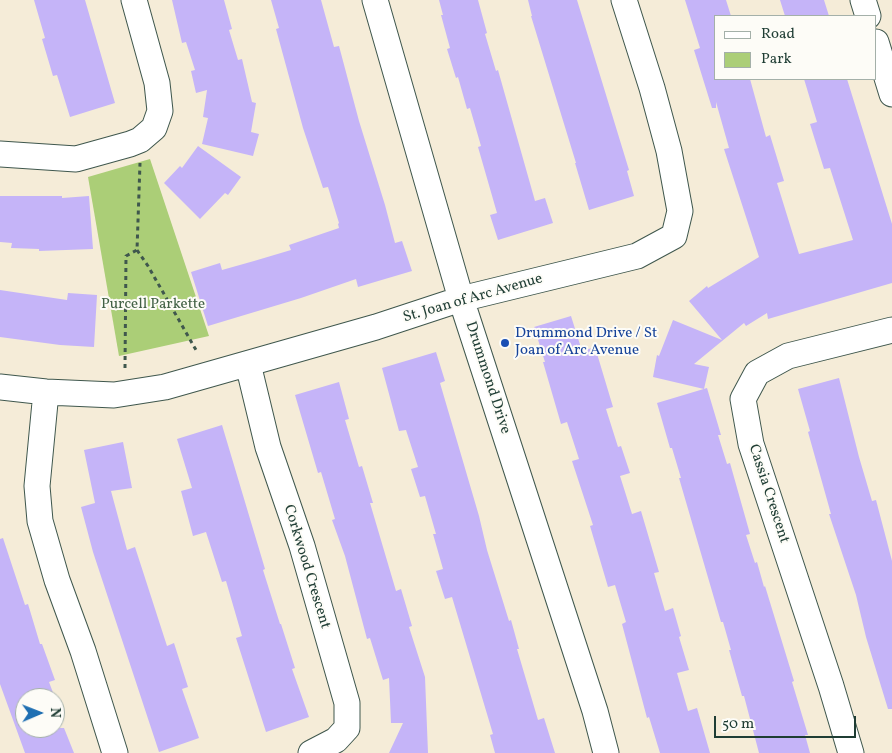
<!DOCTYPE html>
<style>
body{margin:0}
#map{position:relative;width:892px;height:753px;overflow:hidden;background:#f5ecd8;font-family:Vollkorn,serif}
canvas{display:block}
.legend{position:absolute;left:714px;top:15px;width:162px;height:65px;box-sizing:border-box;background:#fdfcf7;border:1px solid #a4b0a9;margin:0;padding:6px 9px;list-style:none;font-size:15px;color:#1f3d34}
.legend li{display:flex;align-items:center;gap:10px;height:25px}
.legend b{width:25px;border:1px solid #a4b0a9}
.north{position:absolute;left:15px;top:688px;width:50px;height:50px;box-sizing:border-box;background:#fdfcf7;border:1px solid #a4b0a9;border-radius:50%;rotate:89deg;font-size:14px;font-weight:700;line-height:20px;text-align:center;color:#1f3d34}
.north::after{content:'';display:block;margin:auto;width:18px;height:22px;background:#1f6fb2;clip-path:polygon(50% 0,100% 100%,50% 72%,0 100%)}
.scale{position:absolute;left:714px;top:716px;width:142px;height:22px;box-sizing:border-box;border:2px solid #1f3d34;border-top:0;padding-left:6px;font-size:15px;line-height:18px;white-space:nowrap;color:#1f3d34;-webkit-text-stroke:4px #fdfcf7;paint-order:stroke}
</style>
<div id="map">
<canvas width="892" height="753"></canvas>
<ul class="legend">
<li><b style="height:6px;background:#fff"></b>Road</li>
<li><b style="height:14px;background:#abce77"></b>Park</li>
</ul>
<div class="north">N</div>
<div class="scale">50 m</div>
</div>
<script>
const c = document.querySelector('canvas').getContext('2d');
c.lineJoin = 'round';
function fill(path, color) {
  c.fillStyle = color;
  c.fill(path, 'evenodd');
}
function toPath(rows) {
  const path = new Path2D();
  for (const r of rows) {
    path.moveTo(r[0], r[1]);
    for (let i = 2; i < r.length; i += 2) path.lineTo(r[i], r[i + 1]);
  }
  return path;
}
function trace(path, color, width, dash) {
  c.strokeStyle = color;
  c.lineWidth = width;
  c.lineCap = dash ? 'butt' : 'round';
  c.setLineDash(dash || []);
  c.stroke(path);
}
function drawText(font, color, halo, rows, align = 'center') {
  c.font = font + ' Vollkorn,serif';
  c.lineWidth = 4;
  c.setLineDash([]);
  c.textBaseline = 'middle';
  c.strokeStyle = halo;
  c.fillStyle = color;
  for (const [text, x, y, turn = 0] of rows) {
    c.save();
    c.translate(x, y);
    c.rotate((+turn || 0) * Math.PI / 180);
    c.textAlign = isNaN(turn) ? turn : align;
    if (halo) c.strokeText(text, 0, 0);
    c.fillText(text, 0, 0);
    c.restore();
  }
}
const green = toPath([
 [150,159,209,336,119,356,88,177]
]);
const building = toPath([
 [34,0,85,0,115,103,70,117,57,75,53,76,42,39,45,38],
 [172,0,224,0,232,29,229,30,238,60,242,59,252,102,256,103,251,132,259,134,253,156,202,144,208,118,203,117,207,90,196,93,191,71,195,70,186,42,182,43],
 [271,0,321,0,334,47,339,46,359,121,385,205,395,243,402,241,412,271,358,287,356,279,301,298,208,326,191,272,220,263,222,270,254,261,291,250,289,245,339,228,338,224,339,223,328,187,323,188,303,128,276,29,279,28],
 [439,0,478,0,487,33,485,34,496,71,498,70,535,201,545,198,553,223,498,240,490,215,497,213,478,147,481,146,470,108,467,109,458,77,456,78,447,49,450,48,441,15,443,15],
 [528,0,577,0,629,170,627,171,634,196,589,210,575,163,576,163,531,16,532,16],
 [685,0,726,0,731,16,716,16,716,79,750,79,766,137,770,135,784,181,777,183,799,254,853,240,830,168,824,169,810,124,817,122,804,79,847,79,892,224,892,283,768,319,767,313,746,326,744,323,694,364,709,367,704,389,653,377,657,355,659,356,673,320,722,340,689,301,707,286,708,288,759,257,724,149,729,148,716,102,716,108,712,108,694,50,700,48],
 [780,0,824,0,829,16,785,16],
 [198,146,241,177,228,195,225,193,200,219,164,183,180,166,182,168],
 [0,196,62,196,62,198,89,196,93,249,39,251,39,249,11,248,12,243,0,242],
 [0,290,67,300,68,293,97,295,94,347,60,345,0,337],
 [571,316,582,351,595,347,613,407,606,409,618,447,621,446,630,473,620,476,632,514,641,511,659,572,654,573,665,611,673,608,681,636,679,637,689,670,677,673,688,711,697,708,710,753,660,753,649,717,647,718,622,624,626,622,615,585,608,587,590,526,593,525,572,461,579,459,567,422,561,424,543,362,545,362,534,327],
 [436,352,445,381,440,383,479,516,487,550,509,621,511,620,519,649,517,649,538,720,544,718,555,753,495,753,490,735,493,734,452,597,445,599,436,571,443,569,433,534,436,534,425,496,420,497,411,469,418,467,406,430,399,431,382,368],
 [839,378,859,457,872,501,876,500,892,561,892,709,888,709,866,637,856,595,829,514,831,514,808,432,810,431,798,389],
 [339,382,349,419,345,420,359,467,362,466,373,503,370,503,396,591,401,589,412,626,409,627,425,677,428,753,389,753,403,723,391,723,389,678,383,680,370,638,367,639,345,556,332,520,335,519,321,472,318,473,295,395],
 [707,388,721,435,718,435,727,464,730,463,750,534,746,535,755,563,757,562,764,587,765,586,794,681,792,682,808,735,805,735,810,753,759,753,744,696,742,696,729,650,731,650,723,622,721,622,679,478,681,478,672,448,670,448,657,403],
 [222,425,265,569,263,570,280,624,281,624,295,668,292,669,309,717,266,732,236,638,242,636,226,581,222,582,206,532,193,536,181,491,192,488,177,439],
 [123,442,132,488,111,491,127,550,135,547,167,646,174,643,188,687,182,689,199,738,159,752,93,552,81,507,95,503,84,450],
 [3,538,25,605,28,604,40,644,42,644,55,680,49,682,55,698,25,698,25,728,64,728,74,753,25,753,0,684,0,539]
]);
const path = toPath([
 [137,250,148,266,196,350],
 [125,368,126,256,137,250,140,163]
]);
const minor = toPath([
 [375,0,461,299,595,711,606,753],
 [863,0,868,16],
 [876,42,892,94],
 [0,154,76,159,130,144,140,140,154,128,160,111,157,83,134,0],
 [248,364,268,447,302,546,347,703,347,728,336,740,311,753],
 [0,387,46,392,114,395,165,387,376,327,461,299,637,256,674,236,680,211,669,151,652,88,624,0],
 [46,392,37,486,40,521,57,580,83,651,115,753],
 [851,753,831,686,751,444,743,399,757,373,788,356,892,330]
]);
const markers = [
 [505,343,5,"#1a4fb4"]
];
const streetNames = [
 ["St. Joan of Arc Avenue",473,299,-16],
 ["Drummond Drive",487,378,72],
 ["Cassia Crescent",768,494,72],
 ["Corkwood Crescent",306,567,73]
];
const parkNames = [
 ["Purcell Parkette",153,305]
];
const transitNames = [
 ["Drummond Drive / St",515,334],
 ["Joan of Arc Avenue",515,351]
];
fill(green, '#abce77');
fill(building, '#c5b4f8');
trace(minor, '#3f574d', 27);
trace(path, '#3f574d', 3, [4, 4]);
trace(minor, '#fff', 25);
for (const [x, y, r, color] of markers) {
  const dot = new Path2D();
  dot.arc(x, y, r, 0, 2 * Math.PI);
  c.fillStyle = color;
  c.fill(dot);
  trace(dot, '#fdfcf7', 2);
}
drawText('15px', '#1f3d34', '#fdfcf7', streetNames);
drawText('15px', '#426145', '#fdfcf7', parkNames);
drawText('15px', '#164399', '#fdfcf7', transitNames, 'left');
</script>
